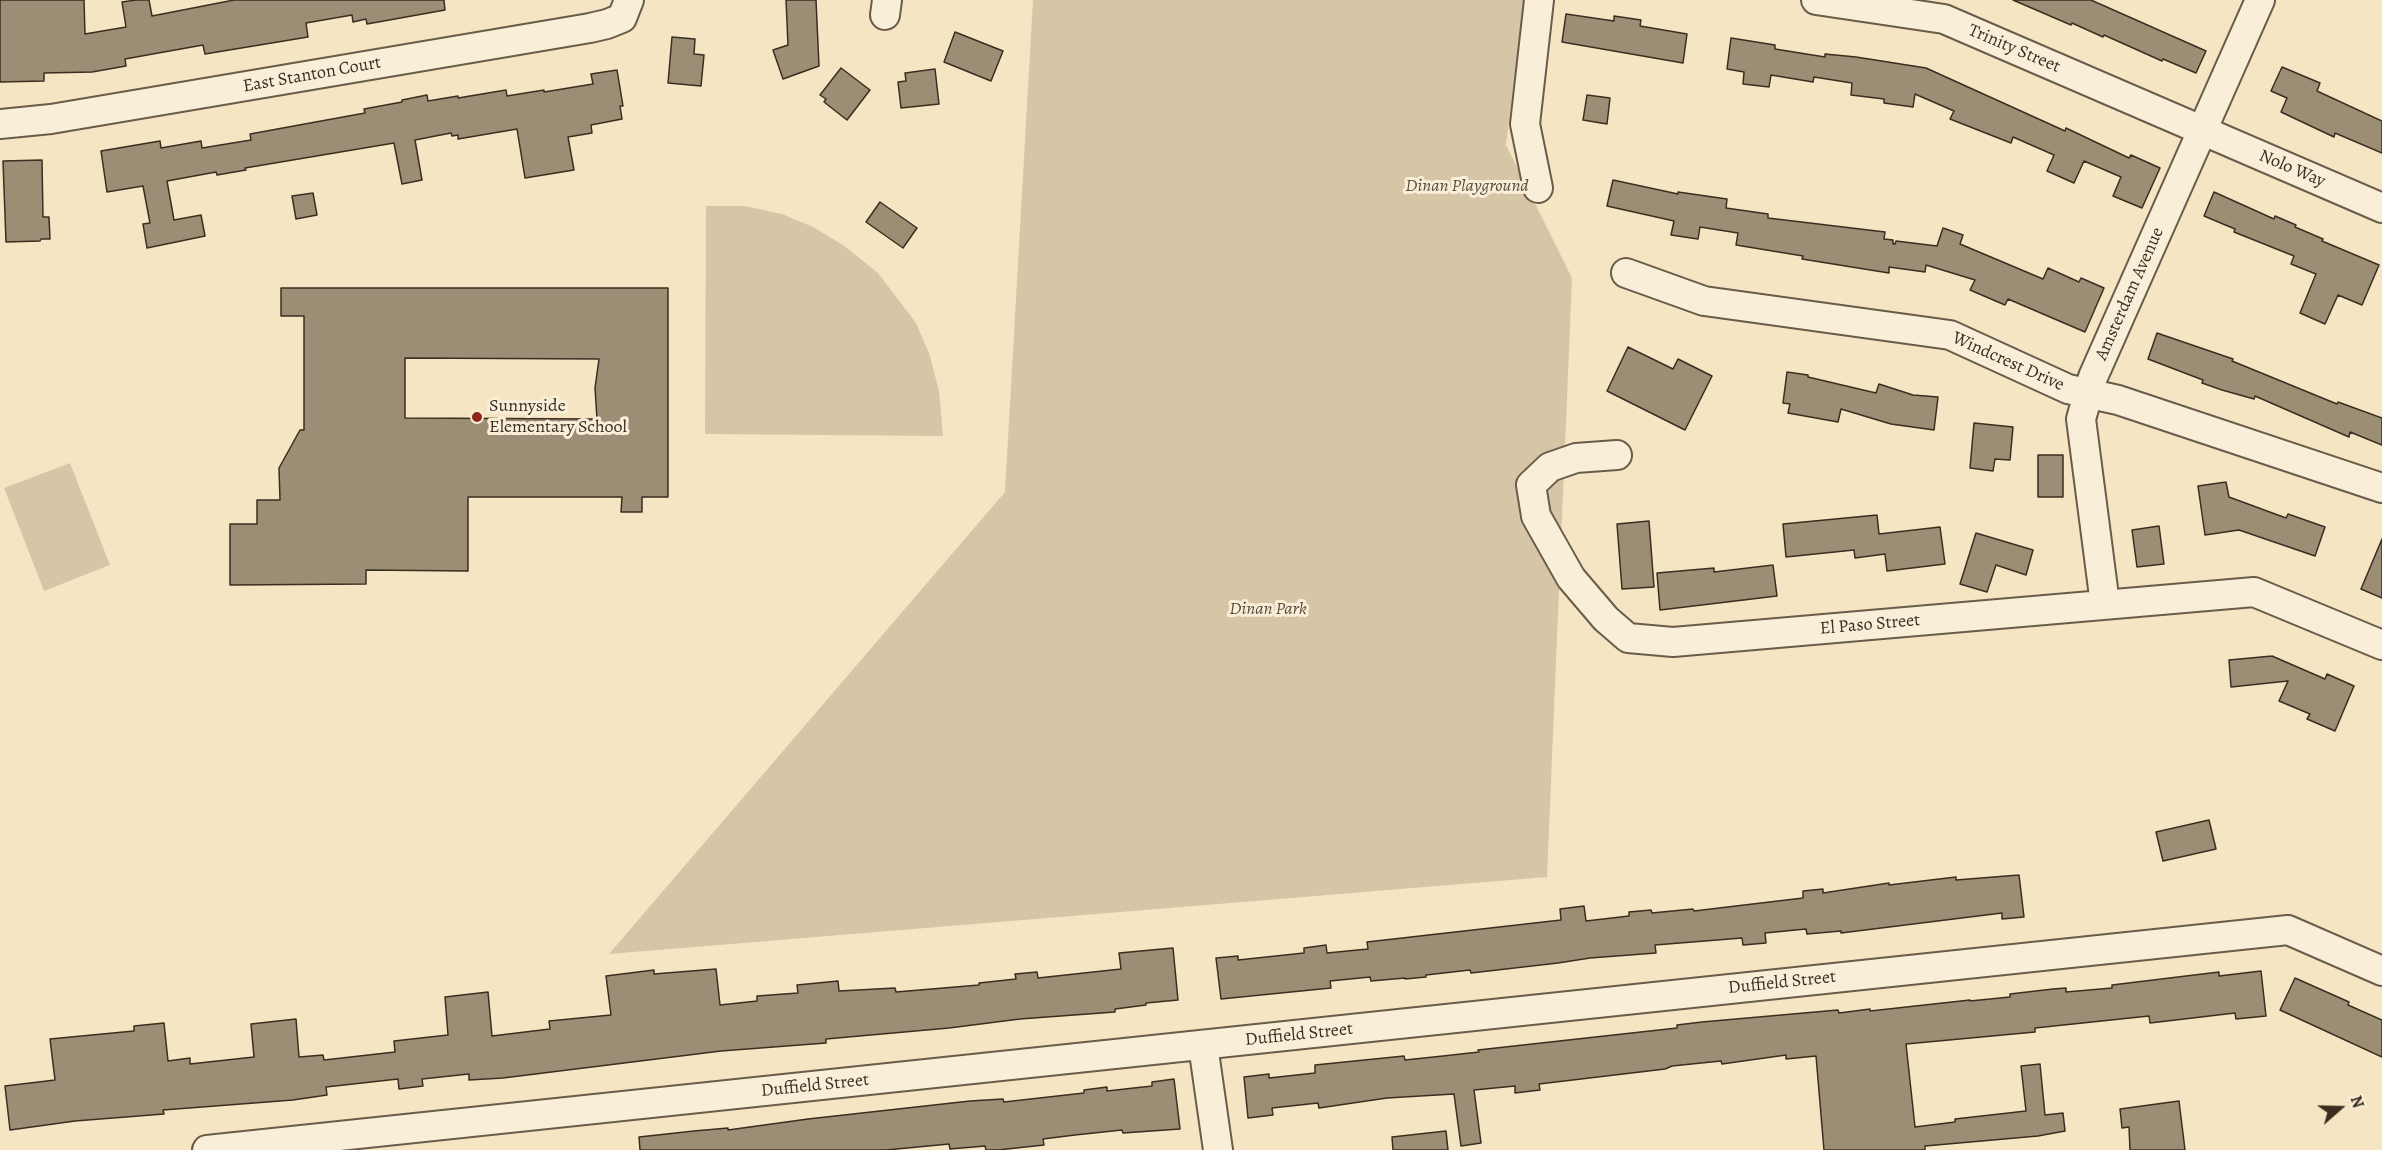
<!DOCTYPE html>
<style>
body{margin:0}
#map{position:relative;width:2382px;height:1150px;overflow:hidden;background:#f6e5c3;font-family:Alegreya,serif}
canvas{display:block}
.north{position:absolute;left:2310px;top:1078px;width:60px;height:60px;-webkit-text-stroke:4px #f9eed8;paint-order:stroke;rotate:70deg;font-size:16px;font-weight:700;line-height:24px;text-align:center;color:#3a2e21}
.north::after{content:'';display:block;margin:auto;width:21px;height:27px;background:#3a2e21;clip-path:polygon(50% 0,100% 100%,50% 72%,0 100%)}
</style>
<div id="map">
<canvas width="2382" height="1150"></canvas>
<div class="north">N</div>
</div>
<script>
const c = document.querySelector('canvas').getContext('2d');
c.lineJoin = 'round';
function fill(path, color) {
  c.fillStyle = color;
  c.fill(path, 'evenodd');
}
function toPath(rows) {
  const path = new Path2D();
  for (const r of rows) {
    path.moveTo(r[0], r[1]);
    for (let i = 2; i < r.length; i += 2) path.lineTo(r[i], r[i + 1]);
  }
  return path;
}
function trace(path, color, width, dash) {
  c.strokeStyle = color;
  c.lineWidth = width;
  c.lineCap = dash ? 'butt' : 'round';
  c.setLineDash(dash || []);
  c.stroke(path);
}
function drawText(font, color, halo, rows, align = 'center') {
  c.font = font + ' Alegreya,serif';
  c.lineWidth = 6;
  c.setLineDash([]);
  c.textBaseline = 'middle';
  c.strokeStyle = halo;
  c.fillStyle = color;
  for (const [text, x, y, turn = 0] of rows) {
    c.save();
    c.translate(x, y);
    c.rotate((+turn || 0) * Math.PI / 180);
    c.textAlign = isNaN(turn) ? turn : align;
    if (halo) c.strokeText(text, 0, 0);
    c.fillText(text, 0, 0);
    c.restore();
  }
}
const green = toPath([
 [1033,0,1524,0,1506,145,1572,278,1547,877,609,954,1005,492],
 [706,206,744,206,782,214,813,227,843,245,878,273,916,323,929,353,939,391,943,436,705,434],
 [70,463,110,565,44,591,4,488]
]);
const building = toPath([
 [0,0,84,0,85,34,126,27,122,2,136,0,149,0,152,16,234,0,444,0,445,10,367,24,366,19,353,22,352,15,306,23,308,37,205,54,203,45,125,59,126,66,92,72,44,73,44,81,0,82,0,0],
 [786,0,816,0,819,66,783,79,773,50,788,45,786,0],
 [2013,0,2091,0,2206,51,2196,73,2163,59,2162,61,2104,35,2103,37,2072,23,2071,25,2013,0],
 [1566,14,1614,21,1614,16,1641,20,1640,26,1687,34,1683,63,1562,42,1566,14],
 [955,32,1003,51,991,81,944,62,955,32],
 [672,37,695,39,694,54,704,55,701,86,668,83,672,37],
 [1731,38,1775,45,1775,49,1825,57,1825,54,1856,57,1926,68,2065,131,2066,128,2129,158,2131,155,2160,168,2142,208,2113,196,2121,177,2084,161,2074,183,2047,171,2054,155,2013,137,2011,143,1950,119,1954,111,1915,94,1913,107,1884,103,1884,99,1851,95,1852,83,1814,77,1813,82,1771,75,1769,87,1743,84,1744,72,1727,69,1731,38],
 [2282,67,2320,83,2317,91,2382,121,2382,153,2335,133,2334,137,2281,112,2287,98,2271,91,2282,67],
 [841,68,870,90,847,120,824,102,826,99,820,95,841,68],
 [935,69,939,104,901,108,898,82,906,81,905,73,935,69],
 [617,70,623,106,620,106,622,119,591,125,592,133,568,137,574,170,525,178,517,129,458,139,458,135,452,136,451,133,415,140,422,180,402,184,394,143,245,168,246,170,217,175,216,172,167,181,174,220,201,215,205,236,147,248,143,224,150,223,143,186,107,192,101,151,160,141,161,148,201,141,202,148,251,140,250,134,365,113,364,109,402,102,402,100,427,95,428,101,458,96,458,98,506,90,507,96,544,90,544,92,593,84,591,74,617,70],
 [1587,95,1610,98,1607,124,1583,120,1587,95],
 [42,160,43,217,49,217,50,239,41,239,40,241,6,242,3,161,42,160],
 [1613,180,1678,194,1678,192,1727,199,1726,208,1768,214,1768,218,1885,232,1884,239,1893,240,1893,244,1895,244,1896,241,1937,246,1943,228,1963,235,1960,244,2043,279,2048,268,2079,282,2081,278,2104,288,2085,332,2008,299,2005,305,1970,290,1975,280,1926,265,1925,272,1889,267,1889,273,1802,259,1803,256,1736,245,1738,233,1700,227,1698,239,1671,235,1674,221,1607,206,1613,180],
 [2214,192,2274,219,2275,216,2296,225,2295,227,2323,239,2322,241,2379,265,2362,305,2338,295,2325,324,2300,313,2316,274,2291,264,2294,256,2234,232,2235,229,2204,216,2214,192],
 [313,193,317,215,296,219,292,196,313,193],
 [880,202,917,228,903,248,866,222,880,202],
 [281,288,668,288,668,497,642,497,642,512,621,512,622,497,468,497,468,571,366,570,366,584,230,585,230,524,257,524,257,500,280,500,279,468,300,430,304,430,304,316,281,316,281,288],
 [405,358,599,359,595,388,597,419,405,418,405,358],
 [2157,333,2233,359,2232,361,2337,404,2338,402,2382,418,2382,445,2350,432,2349,437,2255,396,2254,399,2222,390,2202,383,2203,380,2148,359,2157,333],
 [1628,347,1673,369,1678,359,1712,376,1685,430,1607,391,1628,347],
 [1787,372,1808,375,1808,377,1876,393,1879,384,1913,395,1938,397,1934,430,1891,424,1841,409,1838,422,1788,413,1790,404,1783,403,1787,372],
 [1974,423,2013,427,2010,460,1995,459,1993,471,1970,468,1974,423],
 [2038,455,2063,455,2063,497,2038,497,2038,455],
 [2226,482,2229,497,2286,518,2288,514,2325,527,2315,556,2239,530,2205,535,2198,486,2226,482],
 [1877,515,1879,534,1940,527,1945,564,1887,571,1885,554,1855,558,1854,550,1786,557,1783,524,1877,515],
 [1649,521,1654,587,1622,589,1617,524,1649,521],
 [2159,526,2164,564,2137,567,2132,530,2159,526],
 [1976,533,2033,550,2026,575,1996,565,1987,592,1960,584,1976,533],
 [2382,539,2382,598,2361,589,2382,539],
 [1773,565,1777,596,1660,610,1657,573,1714,568,1714,572,1773,565],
 [2272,656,2325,679,2327,674,2354,686,2335,731,2307,719,2310,714,2279,701,2288,681,2231,687,2229,660,2272,656],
 [2209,820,2216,849,2163,861,2156,832,2209,820],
 [2019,875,2024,917,2002,919,2002,913,1841,933,1841,931,1807,934,1806,929,1765,933,1766,943,1743,945,1742,938,1655,945,1656,953,1590,958,1558,963,1471,973,1470,970,1426,975,1426,977,1405,979,1405,978,1371,981,1370,977,1330,981,1331,988,1221,999,1216,958,1238,956,1238,960,1304,953,1304,948,1326,945,1327,953,1368,949,1367,942,1561,920,1560,909,1584,906,1586,921,1629,916,1629,912,1651,910,1652,913,1693,909,1694,911,1803,898,1803,891,1823,889,1823,893,1889,883,1889,885,1956,877,1956,880,2019,875],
 [1173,948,1178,1000,1146,1003,1146,1005,1115,1009,1115,1012,1020,1019,949,1028,826,1039,826,1043,721,1051,503,1078,469,1080,469,1074,422,1079,423,1086,399,1089,398,1079,326,1087,327,1095,293,1100,163,1110,164,1114,75,1121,10,1130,5,1086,55,1080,50,1039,134,1031,134,1026,164,1023,168,1061,190,1058,190,1064,254,1057,251,1024,296,1019,299,1057,323,1055,324,1060,395,1052,394,1041,448,1035,445,997,488,992,492,1036,550,1029,549,1021,611,1015,606,976,654,970,654,974,716,969,720,1005,757,1001,757,996,798,993,797,985,838,981,839,991,895,988,896,992,979,985,979,983,1016,979,1015,974,1037,972,1038,978,1121,969,1119,953,1173,948],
 [2261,971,2266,1016,2236,1019,2235,1013,2150,1023,2149,1016,2035,1028,2035,1032,1906,1044,1915,1127,1955,1122,1955,1119,2026,1111,2021,1066,2040,1064,2045,1115,2063,1113,2065,1131,2038,1136,1925,1146,1925,1150,1824,1150,1816,1056,1786,1059,1786,1055,1722,1064,1721,1061,1672,1066,1665,1069,1539,1084,1540,1090,1515,1093,1515,1086,1474,1090,1481,1143,1461,1146,1454,1094,1387,1098,1319,1108,1318,1103,1272,1108,1273,1115,1248,1118,1244,1077,1269,1074,1269,1078,1315,1073,1315,1065,1404,1056,1405,1060,1443,1056,1479,1052,1478,1050,1677,1028,1677,1025,1702,1022,1838,1010,1839,1013,1870,1009,1870,1011,1970,1000,1970,1001,2010,997,2010,994,2053,989,2066,988,2066,992,2112,988,2112,985,2219,972,2219,976,2261,971],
 [2295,978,2349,1002,2348,1005,2382,1020,2382,1057,2280,1010,2295,978],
 [1174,1079,1180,1129,1123,1133,1122,1130,1075,1135,1043,1139,1044,1145,998,1150,986,1150,985,1146,950,1149,949,1144,886,1150,640,1150,639,1137,694,1131,728,1128,728,1130,808,1119,970,1101,1003,1099,1004,1102,1084,1093,1084,1090,1107,1087,1107,1091,1152,1086,1152,1082,1174,1079],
 [2179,1101,2185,1150,2130,1150,2129,1127,2122,1128,2120,1109,2179,1101],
 [1446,1131,1448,1150,1393,1150,1392,1137,1446,1131]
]);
const minor = toPath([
 [1816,0,1944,19,2382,208],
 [885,15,887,0],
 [0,124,51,119,590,28,607,24,622,18,629,0],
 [1538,188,1525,124,1539,0],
 [1626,273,1704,301,1950,335,2068,389,2118,400,2382,488],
 [1617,455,1576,458,1550,467,1531,485,1536,516,1571,578,1606,619,1628,638,1673,642,2254,592,2382,645],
 [2105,604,2081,419,2093,377,2260,0],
 [1203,1045,1218,1150],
 [207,1150,2288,930,2382,971]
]);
const markers = [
 [477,417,6,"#8f2418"]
];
const streetNames = [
 ["Trinity Street",2014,49,23],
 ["East Stanton Court",312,75,-10],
 ["Nolo Way",2292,169,23],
 ["Amsterdam Avenue",2130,294,-66],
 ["Windcrest Drive",2008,362,24],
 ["El Paso Street",1870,625,-5],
 ["Duffield Street",1782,983,-6],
 ["Duffield Street",1299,1035,-6],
 ["Duffield Street",815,1086,-6]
];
const parkNames = [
 ["Dinan Playground",1467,187],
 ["Dinan Park",1268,610]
];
const poiNames = [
 ["Sunnyside",489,407],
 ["Elementary School",489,428]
];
fill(green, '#d6c6a7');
fill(building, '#9c8d75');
trace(building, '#3a2e21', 1.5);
trace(minor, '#695c4a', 32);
trace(minor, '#f9eed8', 28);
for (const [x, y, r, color] of markers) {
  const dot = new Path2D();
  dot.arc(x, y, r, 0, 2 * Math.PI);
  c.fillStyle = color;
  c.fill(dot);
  trace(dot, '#f9eed8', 2);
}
drawText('18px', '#3a2e21', '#f9eed8', streetNames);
drawText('italic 18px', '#594c3c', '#f9eed8', parkNames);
drawText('18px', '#3a2e21', '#f9eed8', poiNames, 'left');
</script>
